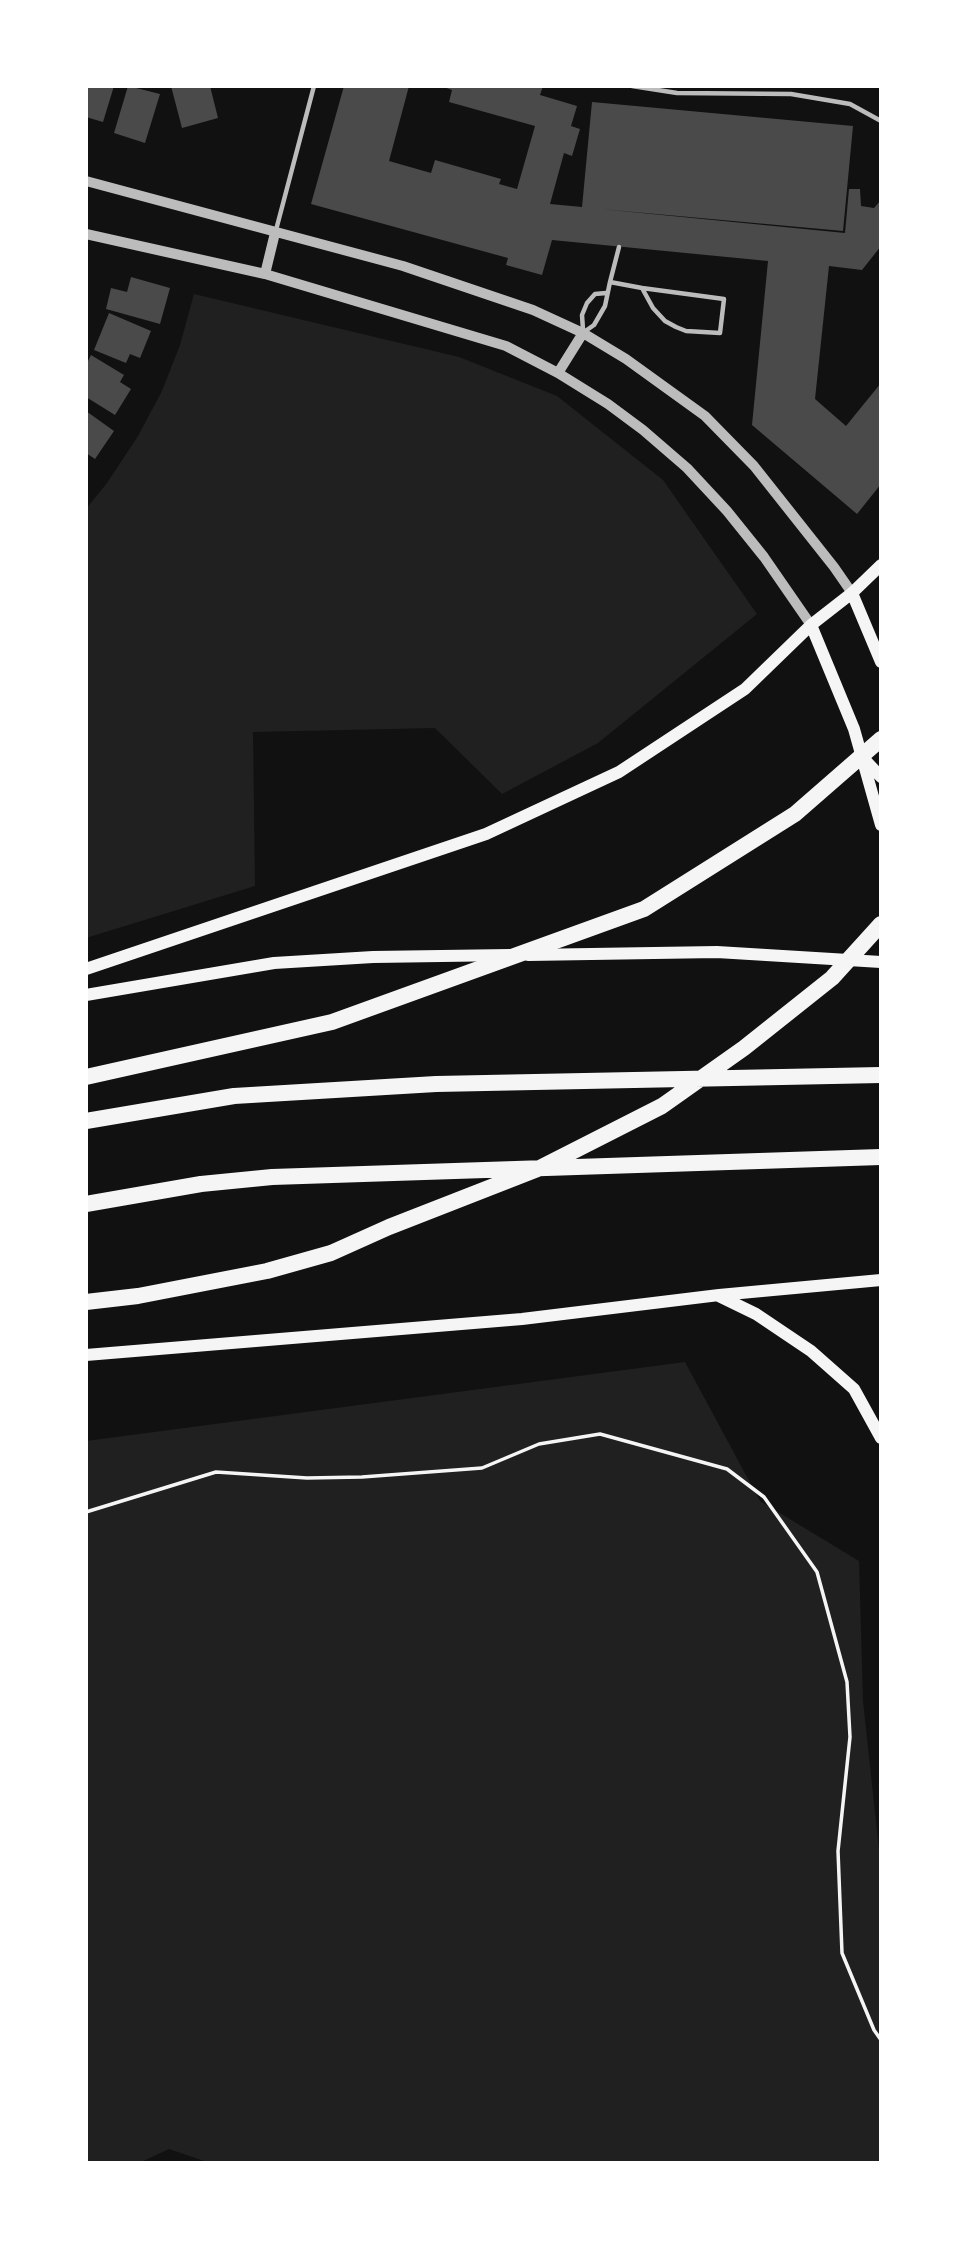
<!DOCTYPE html>
<style>
body{margin:0}
#map{position:relative;width:967px;height:2249px;overflow:hidden;background:#111;font-family:"PT Sans",sans-serif}
canvas{display:block}
.frame{position:absolute;inset:0;border:88px solid #fff;pointer-events:none}
</style>
<div id="map">
<canvas width="967" height="2249"></canvas>
<div class="frame"></div>
</div>
<script>
const c = document.querySelector('canvas').getContext('2d');
c.lineJoin = 'round';
function fill(path, color) {
  c.fillStyle = color;
  c.fill(path, 'evenodd');
}
function toPath(rows) {
  const path = new Path2D();
  for (const r of rows) {
    path.moveTo(r[0], r[1]);
    for (let i = 2; i < r.length; i += 2) path.lineTo(r[i], r[i + 1]);
  }
  return path;
}
function trace(path, color, width, dash) {
  c.strokeStyle = color;
  c.lineWidth = width;
  c.lineCap = dash ? 'butt' : 'round';
  c.setLineDash(dash || []);
  c.stroke(path);
}
const green = toPath([
 [194,294,459,357,557,396,663,480,757,614,598,743,502,794,435,728,253,732,255,886,86,938,86,509,107,483,138,436,162,391,180,345],
 [685,1362,760,1501,859,1561,863,1701,881,1868,881,2163,210,2163,169,2149,139,2163,86,2163,86,1441]
]);
const building = toPath([
 [86,86,114,86,103,122,86,117],
 [128,86,160,94,145,143,114,133],
 [171,86,210,86,218,118,182,128],
 [344,86,409,86,389,161,431,173,435,160,501,179,499,184,517,189,535,126,449,102,452,90,441,86,543,86,540,95,577,106,571,126,580,129,572,156,564,153,550,204,582,207,592,102,853,126,843,231,601,209,845,233,849,189,860,189,861,206,874,208,881,200,881,246,862,270,829,266,815,399,846,426,881,383,881,484,857,514,752,425,768,261,552,240,542,275,506,265,508,258,311,204],
 [131,277,170,288,160,324,106,309,111,288,127,292],
 [109,313,151,331,140,358,130,354,126,363,94,350],
 [91,355,124,375,120,382,131,389,115,415,86,397,86,365],
 [86,411,114,431,95,459,86,453]
]);
const path = toPath([
 [86,1512,216,1472,307,1478,362,1477,482,1468,539,1444,600,1434,727,1469,764,1497,817,1572,847,1682,850,1737,838,1851,842,1953,874,2030,881,2040]
]);
const service = toPath([
 [632,86,677,93,791,94,850,104,881,121],
 [276,230,314,86],
 [610,282,619,247],
 [583,330,582,315,587,303,595,294,606,293],
 [584,332,594,325,605,306,610,282,642,288,653,308,665,321,676,327,686,331,720,333,724,299,642,288]
]);
const tertiary = toPath([
 [86,181,403,266,533,310,583,333,626,359,705,416,754,466,834,567,852,593],
 [86,234,265,274,506,346,558,373,608,404,643,430,687,468,727,511,764,557,811,625],
 [265,274,275,233],
 [558,373,583,333]
]);
const secondary = toPath([
 [852,593,881,662],
 [811,625,854,729,881,825],
 [866,761,881,777],
 [528,955,717,952,881,962],
 [86,969,486,834,619,772,745,689,811,625,852,593,881,565],
 [86,995,274,963,373,957,510,955],
 [719,1296,756,1314,811,1351,854,1389,881,1438],
 [86,1355,522,1319,719,1295,881,1280]
]);
const motorway = toPath([
 [86,1077,332,1022,644,909,795,814,881,739],
 [86,1121,234,1096,436,1084,881,1075],
 [86,1204,201,1184,272,1177,881,1157],
 [86,1302,138,1296,267,1271,331,1253,389,1227,540,1168,662,1106,744,1048,832,978,881,924]
]);
fill(green, '#202020');
fill(building, '#4a4a4a');
trace(path, '#f5f5f5', 3.5);
trace(service, '#bcbcbc', 4.5);
trace(tertiary, '#bcbcbc', 10);
trace(secondary, '#f5f5f5', 12);
trace(motorway, '#f5f5f5', 16);
</script>
